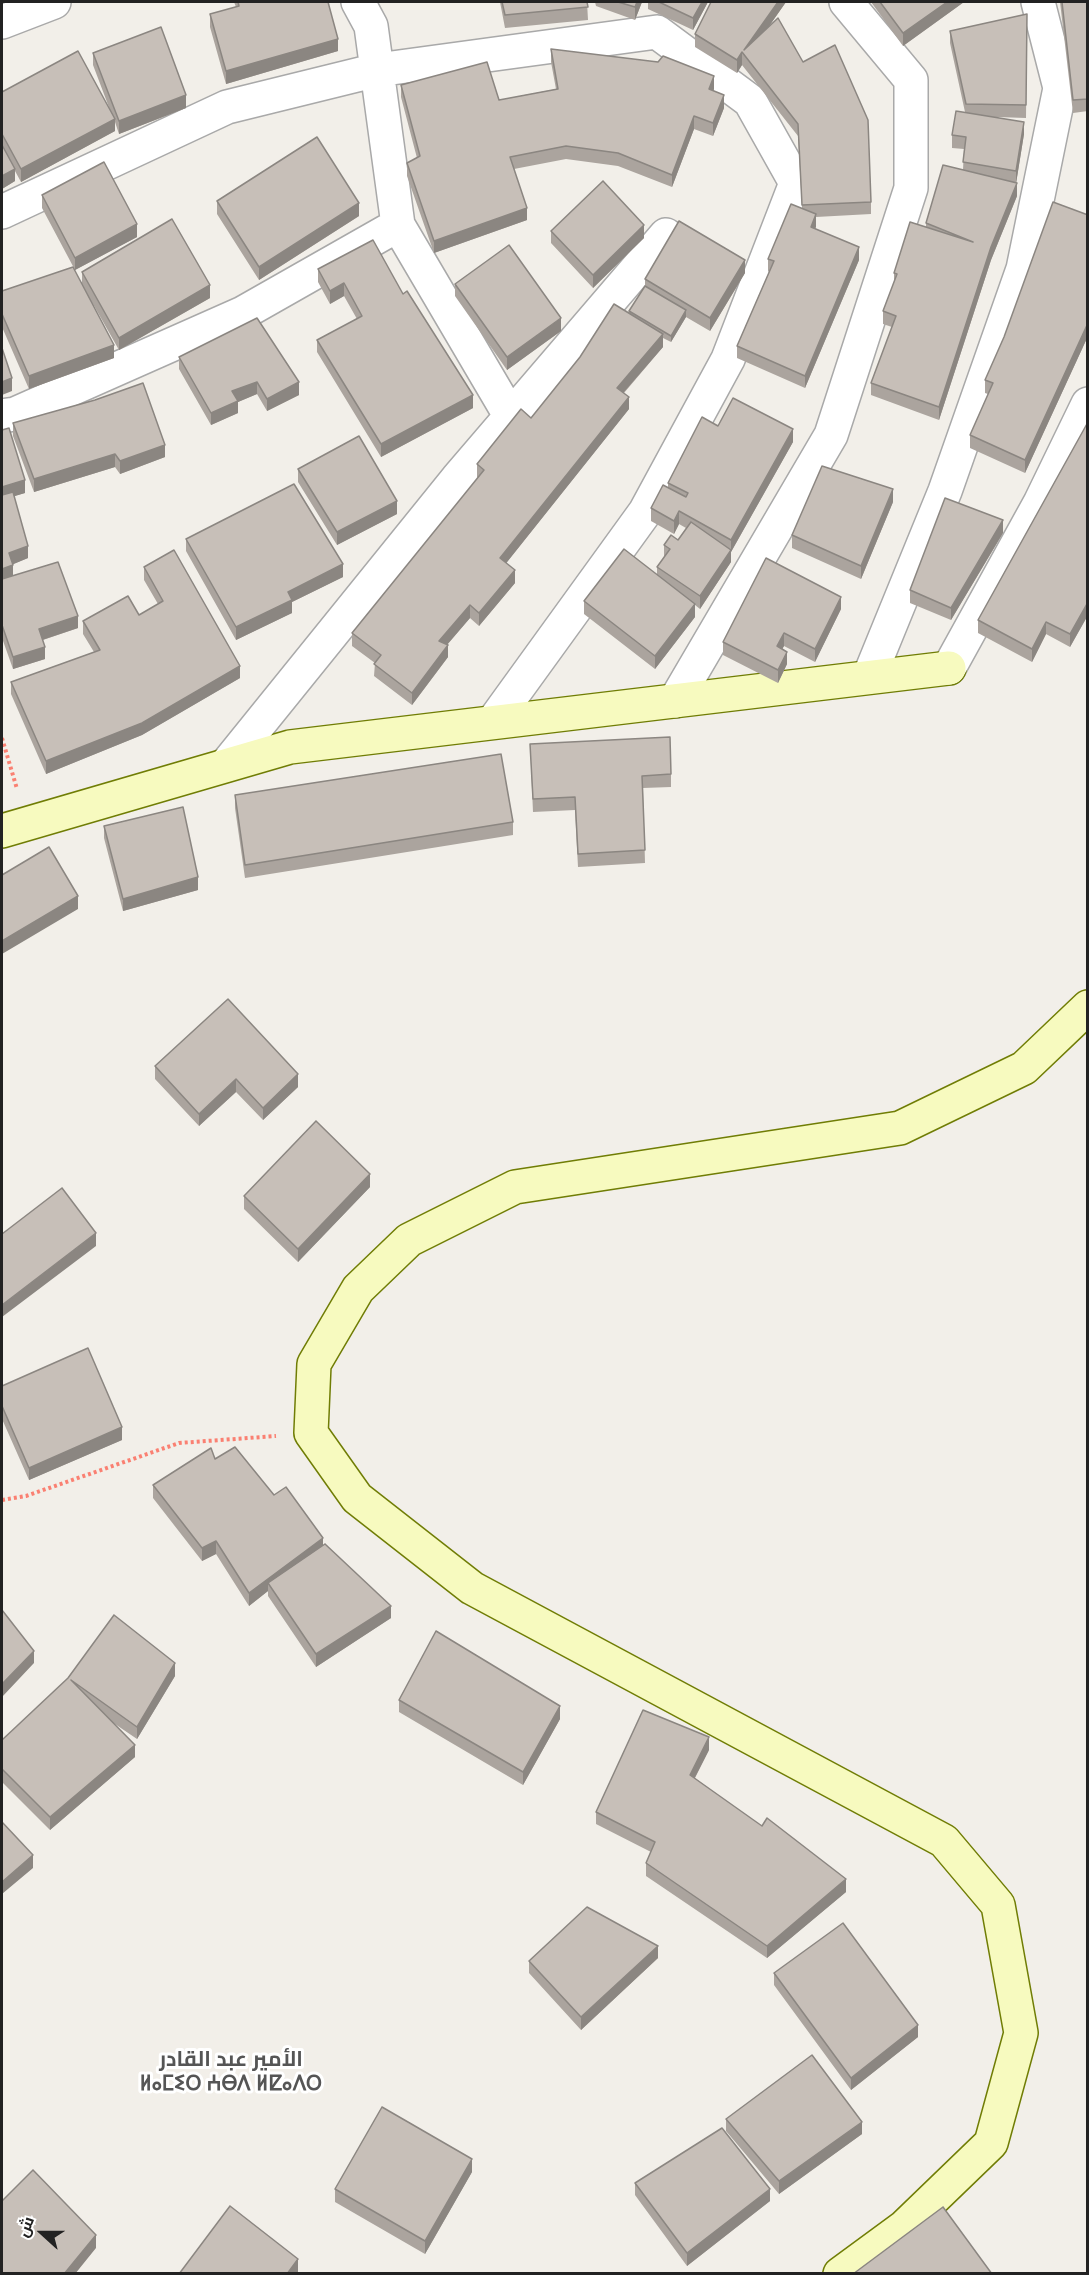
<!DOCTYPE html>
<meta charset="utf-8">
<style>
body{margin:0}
#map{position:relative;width:1089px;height:2275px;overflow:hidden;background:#f2efe9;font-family:"Open Sans",Cairo,sans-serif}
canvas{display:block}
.frame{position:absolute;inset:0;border:3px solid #222;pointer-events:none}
.north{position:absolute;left:12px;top:2203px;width:60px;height:60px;-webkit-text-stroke:4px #fff;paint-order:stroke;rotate:291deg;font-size:16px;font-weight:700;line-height:24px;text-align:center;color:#222}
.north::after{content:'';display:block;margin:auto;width:21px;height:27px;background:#222;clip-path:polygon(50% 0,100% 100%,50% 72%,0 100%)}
</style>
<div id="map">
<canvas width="1089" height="2275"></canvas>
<div class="frame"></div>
<div class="north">ش</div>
</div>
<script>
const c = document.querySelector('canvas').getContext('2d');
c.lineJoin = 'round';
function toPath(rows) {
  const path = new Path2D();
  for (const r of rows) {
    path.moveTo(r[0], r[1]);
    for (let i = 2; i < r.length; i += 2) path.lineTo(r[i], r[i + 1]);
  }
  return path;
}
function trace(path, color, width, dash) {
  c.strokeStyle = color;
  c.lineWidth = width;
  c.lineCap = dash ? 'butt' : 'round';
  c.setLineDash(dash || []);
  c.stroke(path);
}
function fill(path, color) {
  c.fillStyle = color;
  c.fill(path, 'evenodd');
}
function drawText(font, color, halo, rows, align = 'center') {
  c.font = font + ' "Open Sans",Cairo,"Noto Sans Tifinagh",sans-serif';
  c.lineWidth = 6;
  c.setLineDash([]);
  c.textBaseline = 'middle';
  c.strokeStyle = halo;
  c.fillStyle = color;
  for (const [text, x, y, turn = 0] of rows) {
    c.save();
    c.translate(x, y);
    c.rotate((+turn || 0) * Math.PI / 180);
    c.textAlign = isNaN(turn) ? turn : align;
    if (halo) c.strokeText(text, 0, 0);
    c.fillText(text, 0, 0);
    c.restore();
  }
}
const path = toPath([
 [2,738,17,789],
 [2,1500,26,1496,179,1443,276,1436]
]);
const street = toPath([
 [358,2,371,26,398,225,511,417],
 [2,22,54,2],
 [2,212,227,107,377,70,657,32,750,101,796,183,728,359,645,512,493,722],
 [2,416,15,414,243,313,398,225],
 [949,668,1040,503,1088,404],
 [869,677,945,491,1023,269,1060,88,1038,2],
 [675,701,831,435,911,188,911,80,846,2],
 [226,765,457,479,666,235]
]);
const secondary = toPath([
 [2,831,290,747,949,668],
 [840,2274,904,2227,991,2143,1021,2033,998,1905,944,1841,472,1588,357,1498,311,1433,314,1364,358,1289,409,1240,515,1187,900,1128,1024,1068,1088,1007]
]);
const wall = toPath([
 [234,2,328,2,338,51,226,84,210,27,210,14,236,7],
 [500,2,587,2,588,20,505,28],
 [595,2,642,2,635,20,596,6],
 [648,2,708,2,693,30,648,9],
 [711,2,786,2,769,26,871,202,871,214,816,217,815,229,859,260,805,388,737,358,737,346,769,272,768,271,768,259,802,208,798,136,742,65,737,73,695,47,695,34],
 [871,2,964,2,903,46],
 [1060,2,1088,2,1088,111,1073,113],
 [1027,14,1026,118,997,117,1024,134,1016,183,1017,196,991,260,939,420,871,395,871,383,892,327,883,324,883,311,894,282,894,273,926,227,926,223,963,170,964,149,952,148,952,135,965,112,950,43,950,31],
 [551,49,714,89,713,91,724,108,713,136,694,129,672,187,618,166,566,159,514,169,527,220,434,253,407,176,407,163,417,158,401,97,401,85,499,100,556,89,551,62],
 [93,53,186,108,119,134,115,122,115,131,21,182,15,171,15,181,2,189,2,92,110,110,93,65],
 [42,195,137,237,75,270,42,208],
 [217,201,359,216,259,280,217,214],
 [1088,215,1088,336,1025,473,970,448,970,435,988,394,985,393,985,380],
 [551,231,644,238,593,288,551,243],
 [318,269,403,294,473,408,381,457,317,352,317,340,357,319,344,296,330,304,318,282],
 [82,272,210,298,119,350,93,304,114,358,29,389,2,327,2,291,82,282],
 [745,273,710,331,686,317,671,342,663,338,663,347,624,393,629,409,506,563,515,583,479,626,470,618,447,645,448,657,412,705,374,676,375,663,352,646,352,633,478,478,477,477,477,464,531,418,629,314,629,311,645,286,645,279],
 [455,284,561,331,507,370,455,296],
 [179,357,299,395,267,411,257,394,238,402,238,413,211,425,179,369],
 [1088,422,1088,615,1070,647,1046,634,1032,662,978,633,978,620],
 [13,423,165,457,120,474,115,467,34,492,13,436],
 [718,426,793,442,731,552,731,562,700,609,695,605,695,617,655,669,584,614,584,601,657,575,657,567,664,557,664,545,678,540,686,528,679,524,674,534,651,521,651,508,668,487,668,483],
 [2,430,25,493,14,496,28,558,13,564,13,576,78,628,43,640,45,659,13,669,2,638],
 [298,469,397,514,337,545,298,482],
 [893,502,861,579,792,548,792,535],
 [1003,533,951,620,910,603,910,590],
 [186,539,343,577,292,602,292,613,236,640,186,551],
 [144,567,240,678,142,735,46,774,11,694,11,682,94,652,83,634,83,621,139,615,158,604,144,580],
 [841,609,815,662,784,646,782,649,787,664,778,683,723,655,723,642],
 [530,744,671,774,671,787,643,788,645,863,578,867,575,810,533,812],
 [235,795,513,822,513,835,245,878,235,808],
 [104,826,198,890,123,911,104,838],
 [155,1066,298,1087,263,1120,236,1092,199,1126,155,1079],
 [370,1187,298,1262,244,1209,244,1196],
 [2,1386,122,1440,29,1480,2,1419],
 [215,1459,274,1495,323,1545,391,1618,316,1667,268,1596,268,1591,249,1606,216,1554,202,1561,153,1498,153,1485],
 [175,1676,137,1739,112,1722,135,1757,50,1830,2,1782,2,1740,68,1678],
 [399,1700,560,1719,523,1785,399,1712],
 [709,1750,695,1778,846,1892,767,1958,646,1876,646,1863,651,1852,596,1824,596,1812],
 [658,1958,581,2030,529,1973,529,1961],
 [774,1973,918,2037,851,2090,774,1985],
 [726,2119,862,2134,779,2194,726,2131],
 [472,2172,425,2254,335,2202,335,2189],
 [635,2183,770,2201,687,2266,635,2195]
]);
const shadedWall = toPath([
 [637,2,642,2,635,20,635,7],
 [702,2,708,2,693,30,693,18],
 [778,2,786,2,747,58,744,50],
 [947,2,964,2,903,46,903,33],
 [338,39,338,51,226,84,226,71],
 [742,52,742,65,737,73,737,60],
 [714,76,714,89,709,101,709,89],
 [186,95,186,108,119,134,119,121],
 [724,95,724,108,713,136,713,123],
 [694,116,694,129,672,187,672,175],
 [115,119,115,131,21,182,21,169],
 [1024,122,1024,134,1016,184,1016,171],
 [15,169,15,181,2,189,2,176],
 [1017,183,1017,196,991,260,939,420,939,407,991,247],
 [359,203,359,216,259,280,259,267],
 [527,208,527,220,434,253,434,241],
 [816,214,816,227,811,240,811,227],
 [137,224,137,237,75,270,75,258],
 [644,225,644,238,593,288,593,275],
 [859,247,859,260,805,388,805,376],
 [745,260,745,273,710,331,710,318],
 [344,283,344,296,330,304,330,291],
 [210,285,210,298,119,350,119,338],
 [686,310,686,317,671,342,671,336],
 [561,318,561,331,507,370,507,357],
 [1088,323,1088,336,1025,473,1025,460],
 [663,334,663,347,617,400,617,388],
 [114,345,114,358,29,389,29,376],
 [12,378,12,391,2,395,2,382],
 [257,382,257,394,238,402,238,413,211,425,211,413,232,391],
 [299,382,299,395,267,411,267,399],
 [473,395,473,408,381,457,381,444],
 [629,397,629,409,500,571,500,558],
 [793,429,793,442,731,552,731,562,700,609,700,596,731,550,731,540],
 [165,445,165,457,120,474,120,461],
 [115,454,115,467,34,492,34,479],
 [25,480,25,493,2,500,2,487],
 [893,489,893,502,861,579,861,566],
 [397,501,397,514,337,545,337,532],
 [679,511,679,524,674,534,674,521],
 [1003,520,1003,533,951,620,951,608],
 [28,546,28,558,9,566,9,553],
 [343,564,343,577,292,602,292,613,236,640,236,627,288,592],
 [13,565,13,578,2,582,2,569],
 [515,570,515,583,479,626,479,613],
 [841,597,841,609,815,662,815,649],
 [1088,602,1088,615,1070,647,1070,634],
 [695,604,695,617,655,669,655,656],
 [470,605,470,618,439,654,439,641],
 [78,616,78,628,39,641,39,629],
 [1046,622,1046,634,1032,662,1032,649],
 [784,633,784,646,777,659,777,646],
 [448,645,448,657,412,705,412,693],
 [45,647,45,659,13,669,13,657],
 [787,652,787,664,778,683,778,670],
 [240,666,240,678,142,735,46,774,46,761],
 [198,877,198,890,123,911,123,899],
 [78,896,78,909,2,954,2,941],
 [298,1074,298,1087,263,1120,263,1108],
 [236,1079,236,1092,199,1126,199,1114],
 [370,1174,370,1187,298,1262,298,1249],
 [96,1233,96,1246,2,1317,2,1305],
 [122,1427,122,1440,29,1480,29,1468],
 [323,1538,323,1550,268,1583,268,1591,249,1606,249,1593],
 [216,1541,216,1554,202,1561,202,1548],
 [391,1606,391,1618,316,1667,316,1654],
 [34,1651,34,1663,2,1697,2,1684],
 [175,1663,175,1676,137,1739,137,1727],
 [560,1706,560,1719,523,1785,523,1772],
 [709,1737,709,1750,690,1787,690,1775],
 [135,1745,135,1757,50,1830,50,1817],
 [33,1855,33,1868,2,1894,2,1882],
 [846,1879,846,1892,767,1958,767,1946],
 [658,1946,658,1958,581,2030,581,2017],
 [918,2025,918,2037,851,2090,851,2078],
 [862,2122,862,2134,779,2194,779,2181],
 [472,2159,472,2172,425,2254,425,2241],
 [770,2189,770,2201,687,2266,687,2253],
 [96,2235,96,2248,75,2274,64,2274],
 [298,2259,298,2272,297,2274,287,2274]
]);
const building = toPath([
 [238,2,328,2,338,39,226,71,210,14,239,6,238,2],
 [502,2,587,2,588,7,505,15,502,2],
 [618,2,637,2,635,7,618,2],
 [659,2,702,2,693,18,659,2],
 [711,2,778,2,744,50,778,18,803,62,835,45,868,120,871,202,802,205,798,124,742,52,737,60,695,34,711,2],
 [880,2,947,2,903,33,880,2],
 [1062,2,1088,2,1088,99,1073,100,1062,2],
 [1027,14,1026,105,966,104,950,31,1027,14],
 [161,27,186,95,119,121,93,53,161,27],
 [551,49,658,62,663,56,714,76,709,89,724,95,713,123,694,116,672,175,618,153,566,146,510,157,527,208,434,241,407,163,420,156,401,85,487,62,499,100,558,89,551,49],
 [78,51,115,119,21,169,2,134,2,92,78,51],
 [956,111,1024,122,1016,171,963,162,966,137,952,135,956,111],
 [317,137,359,203,259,267,217,201,317,137],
 [2,145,15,169,2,176,2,145],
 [104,162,137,224,75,258,42,195,104,162],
 [943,165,1017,183,991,247,939,407,871,383,896,316,883,311,897,274,894,273,910,222,973,242,926,223,943,165],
 [603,181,644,225,593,275,551,231,603,181],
 [1053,202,1088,215,1088,323,1025,460,970,435,993,383,985,380,1004,337,1053,202],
 [791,204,816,214,811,227,859,247,805,376,737,346,774,261,768,259,791,204],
 [172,219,210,285,119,338,82,272,172,219],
 [679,221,745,260,710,318,645,279,679,221],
 [373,240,403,294,407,291,473,395,381,444,317,340,362,316,344,283,330,291,318,269,373,240],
 [509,245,561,318,507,357,455,284,509,245],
 [73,267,114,345,29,376,2,314,2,291,73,267],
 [645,286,686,310,671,336,629,311,645,286],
 [614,304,663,334,617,388,629,397,500,558,515,570,479,613,470,605,439,641,448,645,412,693,374,664,381,655,352,633,484,470,477,464,521,409,531,418,580,357,614,304],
 [257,318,299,382,267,399,257,382,232,391,238,401,211,413,179,357,257,318],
 [2,348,12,378,2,382,2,348],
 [143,383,165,445,120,461,115,454,34,479,13,423,95,400,143,383],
 [733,398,793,429,731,540,679,511,674,521,651,508,663,485,686,497,688,493,668,483,702,417,718,426,733,398],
 [1088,422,1088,602,1070,634,1046,622,1032,649,978,620,1088,422],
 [9,428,25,480,2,487,2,430,9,428],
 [359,436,397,501,337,532,298,469,359,436],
 [822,466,893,489,861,566,792,535,822,466],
 [294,484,343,564,288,592,292,600,236,627,186,539,294,484],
 [13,492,28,546,9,553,13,565,2,569,2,495,13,492],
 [945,498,1003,520,951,608,910,590,945,498],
 [691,522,731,550,700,596,657,567,670,549,664,545,671,535,678,540,691,522],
 [624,549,695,604,655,656,584,601,624,549],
 [174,550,240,666,142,723,46,761,11,682,100,650,83,621,128,596,139,615,163,601,144,567,174,550],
 [766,558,841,597,815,649,784,633,777,646,787,652,778,670,723,642,766,558],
 [58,562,78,616,39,629,45,647,13,657,2,625,2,579,58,562],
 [670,737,671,774,642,776,645,850,578,854,575,797,533,799,530,744,670,737],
 [501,754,513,822,245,865,235,795,501,754],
 [183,807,198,877,123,899,104,826,183,807],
 [49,847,78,896,2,941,2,875,49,847],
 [228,999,298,1074,263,1108,236,1079,199,1114,155,1066,228,999],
 [316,1121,370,1174,298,1249,244,1196,316,1121],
 [62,1188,96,1233,2,1305,2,1234,62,1188],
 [88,1348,122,1427,29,1468,2,1406,2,1386,88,1348],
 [235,1447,274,1495,286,1487,323,1538,249,1593,216,1541,202,1548,153,1485,211,1448,215,1459,235,1447],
 [325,1544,391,1606,316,1654,268,1583,325,1544],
 [2,1610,34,1651,2,1684,2,1610],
 [114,1615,175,1663,137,1727,71,1680,135,1745,50,1817,2,1769,2,1740,68,1678,114,1615],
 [436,1631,560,1706,523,1772,399,1700,436,1631],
 [643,1710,709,1737,690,1775,762,1826,767,1818,846,1879,767,1946,646,1863,655,1842,596,1812,643,1710],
 [2,1822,33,1855,2,1882,2,1822],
 [587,1907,658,1946,581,2017,529,1961,587,1907],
 [843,1923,918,2025,851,2078,774,1973,843,1923],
 [812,2055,862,2122,779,2181,726,2119,812,2055],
 [382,2107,472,2159,425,2241,335,2189,382,2107],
 [722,2128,770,2189,687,2253,635,2183,722,2128],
 [33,2170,96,2235,64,2274,2,2274,2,2201,33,2170],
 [230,2206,298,2259,287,2274,179,2274,230,2206],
 [943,2207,992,2274,853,2274,943,2207]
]);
const districtNames = [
 ["الأمير عبد القادر",231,2060],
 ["ⵍⴰⵎⵉⵔ ⵄⴱⴷ ⵍⵇⴰⴷⵔ",231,2084]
];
trace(street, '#a9a9a9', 36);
trace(secondary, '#707d05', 36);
trace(path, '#fa8072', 4, [3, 3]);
trace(street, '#fff', 33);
trace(secondary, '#f7fabf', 33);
fill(wall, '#aba49e');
fill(shadedWall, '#8b8681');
fill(building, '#c7bfb8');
trace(building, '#8b8681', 1.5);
drawText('bold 21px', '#555', '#fff', districtNames);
</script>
